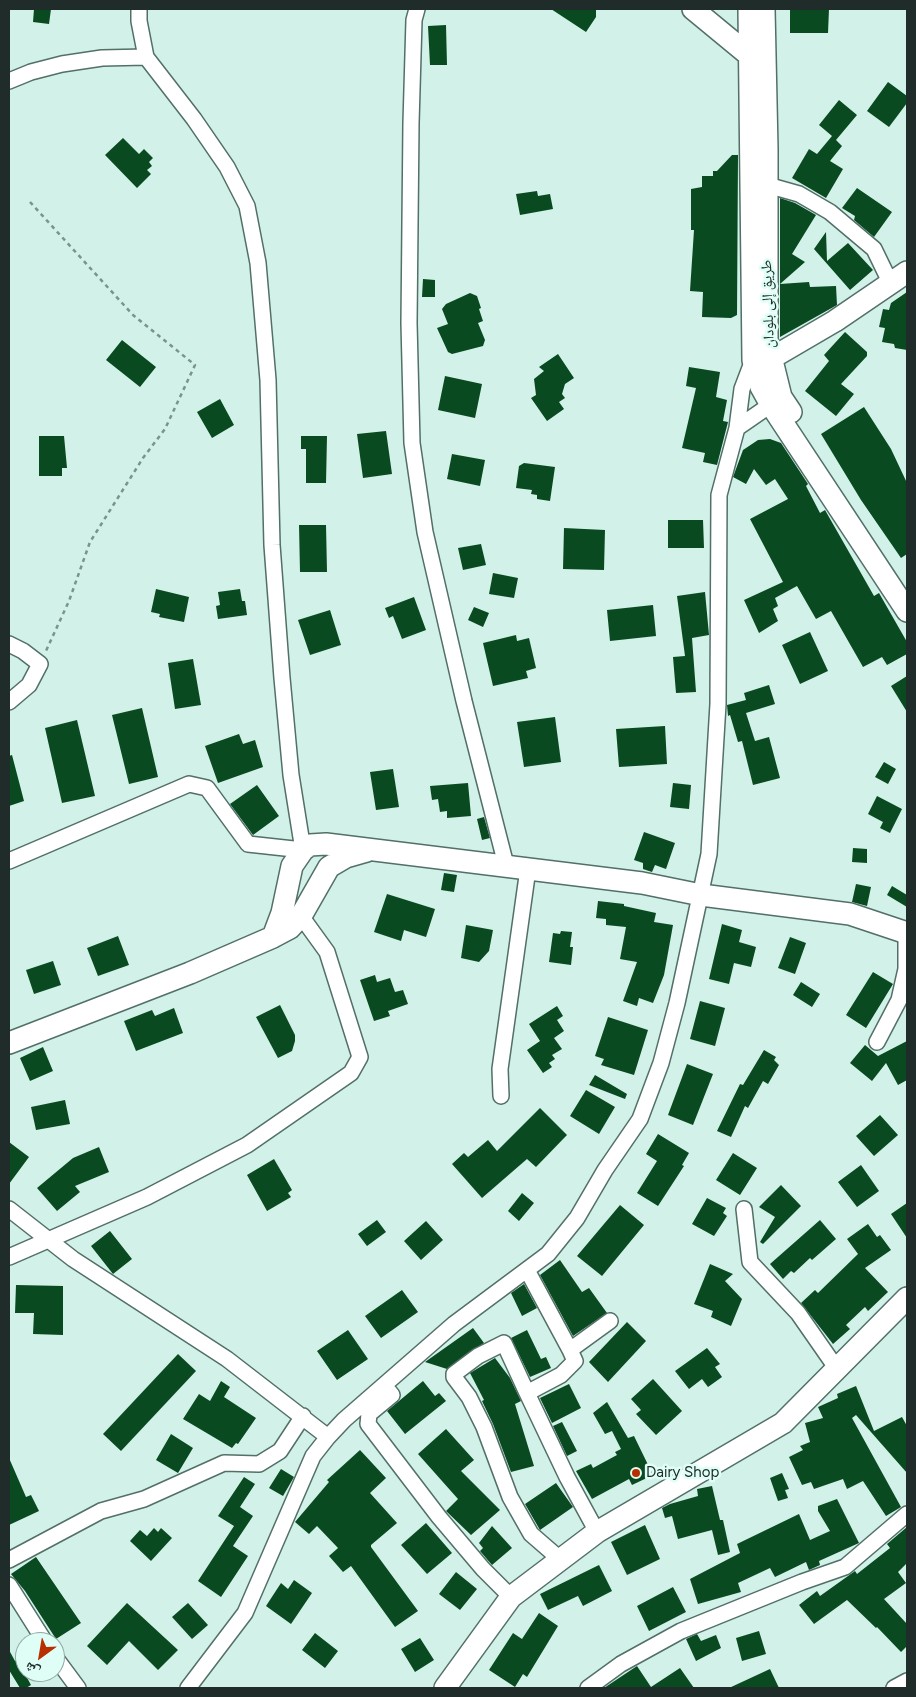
<!DOCTYPE html>
<meta charset="utf-8">
<style>
body{margin:0}
#map{position:relative;width:916px;height:1697px;overflow:hidden;background:#d1f1e9;font-family:Figtree,"Noto Naskh Arabic",sans-serif}
canvas{display:block}
.frame{position:absolute;inset:0;border:10px solid #202c29;pointer-events:none}
.north{position:absolute;left:15px;top:1632px;width:50px;height:50px;box-sizing:border-box;background:#defef6;border:1px solid #92aaa4;border-radius:50%;rotate:212deg;font-size:14px;font-weight:700;line-height:20px;text-align:center;color:#202c29}
.north::after{content:'';display:block;margin:auto;width:18px;height:22px;background:#b93000;clip-path:polygon(50% 0,100% 100%,50% 72%,0 100%)}
</style>
<div id="map">
<canvas width="916" height="1697"></canvas>
<div class="frame"></div>
<div class="north">ش</div>
</div>
<script>
const c = document.querySelector('canvas').getContext('2d');
c.lineJoin = 'round';
function fill(path, color) {
  c.fillStyle = color;
  c.fill(path, 'evenodd');
}
function toPath(rows) {
  const path = new Path2D();
  for (const r of rows) {
    path.moveTo(r[0], r[1]);
    for (let i = 2; i < r.length; i += 2) path.lineTo(r[i], r[i + 1]);
  }
  return path;
}
function trace(path, color, width, dash) {
  c.strokeStyle = color;
  c.lineWidth = width;
  c.lineCap = dash ? 'butt' : 'round';
  c.setLineDash(dash || []);
  c.stroke(path);
}
function drawText(font, color, halo, rows, align = 'center') {
  c.font = font + ' Figtree,"Noto Naskh Arabic",sans-serif';
  c.lineWidth = 5;
  c.setLineDash([]);
  c.textBaseline = 'middle';
  c.strokeStyle = halo;
  c.fillStyle = color;
  for (const [text, x, y, turn = 0] of rows) {
    c.save();
    c.translate(x, y);
    c.rotate((+turn || 0) * Math.PI / 180);
    c.textAlign = isNaN(turn) ? turn : align;
    if (halo) c.strokeText(text, 0, 0);
    c.fillText(text, 0, 0);
    c.restore();
  }
}
const building = toPath([
 [34,9,51,9,49,24,33,22],
 [551,9,596,9,596,17,586,32],
 [790,9,829,9,828,33,790,33],
 [446,25,447,65,430,65,428,26],
 [888,82,907,96,907,103,889,127,867,111],
 [839,100,857,115,836,140,842,146,830,161,843,169,826,198,792,178,809,149,817,154,832,136,819,125],
 [123,138,139,154,144,149,153,158,149,162,152,166,147,170,151,174,137,188,105,155],
 [732,155,738,155,737,315,731,318,702,317,703,292,690,291,694,230,691,230,691,189,702,187,702,176,713,176,713,171,717,171],
 [857,188,892,212,874,237,854,220,855,216,842,208],
 [537,191,538,196,550,194,553,209,520,215,516,194],
 [780,198,795,203,816,215,792,254,805,262,780,284,809,282,810,287,836,286,837,305,780,337],
 [826,232,827,261,848,243,873,270,850,290,814,249],
 [423,279,435,280,435,297,422,297],
 [907,292,907,350,895,348,894,344,882,342,885,328,879,327,883,309,889,310,891,303],
 [470,293,477,296,481,308,479,309,483,321,478,323,485,340,483,346,452,354,448,352,437,328,448,324,442,309,446,304],
 [845,332,867,352,867,356,841,384,854,394,836,416,805,391,829,361,824,355],
 [122,340,156,367,140,387,106,360],
 [558,354,574,378,565,384,562,394,565,398,559,402,564,409,547,421,531,398,536,395,534,379,544,371,539,367],
 [689,367,720,372,716,397,727,400,723,421,728,422,717,465,703,462,705,453,682,448,696,388,686,386],
 [445,376,482,384,475,418,438,410],
 [220,399,234,425,212,438,197,412],
 [864,407,891,449,907,483,907,554,901,558,861,500,821,434],
 [386,431,392,474,363,478,357,434],
 [39,436,64,436,67,468,62,468,62,476,39,476],
 [301,436,327,436,326,483,306,483,306,449,301,449],
 [770,439,781,443,808,484,806,486,820,513,825,510,874,596,879,593,907,642,907,654,887,665,882,657,863,667,831,611,816,619,797,586,775,598,778,606,773,609,778,621,759,633,744,600,783,582,750,519,788,499,775,479,766,485,754,469,746,484,733,477,743,450,758,440],
 [452,454,485,460,480,486,447,479],
 [524,463,555,467,550,501,537,499,537,495,531,494,532,490,516,488,519,466],
 [668,520,703,520,704,548,668,548],
 [299,525,326,525,327,572,300,572],
 [564,528,605,530,604,570,563,569],
 [481,544,486,565,463,570,458,548],
 [493,573,518,578,514,598,489,594],
 [156,589,189,597,184,622,159,617,160,614,151,612],
 [240,589,242,601,245,601,247,615,218,619,216,606,220,605,218,592],
 [705,592,709,635,692,638,696,692,676,693,673,657,685,656,677,596],
 [414,597,426,630,402,639,393,616,389,618,385,608],
 [653,605,656,636,610,641,607,610],
 [474,607,489,613,483,627,468,620],
 [330,610,341,645,310,655,298,620],
 [810,632,828,671,800,684,782,645],
 [516,635,517,641,529,638,536,668,526,671,528,678,493,686,483,643],
 [193,659,201,705,175,709,168,663],
 [907,676,907,712,891,686],
 [769,685,775,704,746,713,755,741,769,737,780,778,753,785,742,741,738,742,730,715,728,716,727,705,746,700,744,693],
 [142,708,158,777,129,784,112,715],
 [555,717,561,762,524,767,517,722],
 [77,720,95,796,62,803,45,728],
 [665,726,667,764,619,767,616,729],
 [239,734,243,744,255,740,263,767,218,783,205,746],
 [12,755,24,801,9,806,9,756],
 [884,762,896,769,888,784,875,777],
 [393,769,399,807,376,810,370,772],
 [468,783,471,816,447,818,447,811,440,812,438,799,432,800,430,786],
 [673,783,691,785,689,809,670,807],
 [257,785,279,816,253,835,230,804],
 [877,796,902,809,890,833,880,828,883,822,868,814],
 [484,817,490,838,482,840,477,819],
 [644,832,675,843,666,869,655,865,652,872,643,869,643,863,634,860],
 [853,848,867,849,867,863,852,862],
 [444,873,457,875,454,892,441,890],
 [856,884,871,887,867,906,852,902],
 [892,886,907,895,907,907,887,895],
 [387,894,435,909,426,937,404,930,401,941,374,932],
 [598,901,624,904,624,906,656,913,654,922,673,925,664,975,653,1003,639,998,637,1006,623,1001,637,962,620,959,626,927,606,925,606,919,596,918],
 [722,924,742,930,739,942,756,947,751,967,734,963,729,984,709,979],
 [466,925,493,930,489,951,479,962,461,958],
 [561,931,572,932,570,947,573,947,571,965,549,962,553,933,560,934],
 [118,936,129,965,98,976,87,948],
 [790,937,806,943,795,974,778,968],
 [53,961,61,985,34,994,26,970],
 [873,972,893,984,866,1028,846,1015],
 [375,975,377,982,390,978,395,992,403,990,408,1004,388,1011,390,1016,374,1021,360,980],
 [801,982,820,994,812,1007,793,995],
 [700,1001,725,1008,715,1046,690,1039],
 [280,1005,295,1035,295,1041,292,1051,278,1058,256,1017],
 [557,1006,563,1016,557,1020,564,1031,554,1038,562,1049,552,1055,555,1059,549,1063,552,1067,543,1073,527,1050,540,1041,529,1024],
 [174,1008,183,1033,136,1051,124,1021,152,1010,155,1016],
 [608,1017,648,1030,634,1075,601,1065,604,1059,595,1056],
 [907,1041,907,1080,898,1085,886,1063,872,1081,850,1063,865,1045,878,1056],
 [43,1047,53,1071,30,1081,20,1058],
 [764,1050,776,1057,774,1060,779,1065,768,1084,763,1081,748,1108,745,1106,731,1137,717,1131,740,1084,743,1085],
 [687,1064,713,1074,693,1125,668,1115],
 [595,1075,627,1094,625,1099,589,1085],
 [586,1090,615,1107,599,1134,570,1116],
 [65,1100,70,1124,36,1130,31,1107],
 [540,1108,567,1135,536,1167,527,1159,482,1198,452,1164,464,1153,468,1157,488,1140,497,1151],
 [880,1115,898,1135,874,1156,856,1136],
 [658,1134,689,1153,682,1165,684,1166,658,1206,637,1193,657,1161,646,1154],
 [9,1142,29,1157,9,1184],
 [99,1147,109,1172,75,1186,80,1192,57,1211,37,1188,73,1158],
 [733,1153,757,1168,740,1195,716,1180],
 [274,1159,292,1190,288,1193,291,1197,267,1211,247,1175],
 [861,1165,879,1191,857,1207,838,1182],
 [781,1185,801,1206,763,1244,760,1242,775,1217,759,1207],
 [522,1193,534,1203,519,1221,508,1211],
 [707,1198,726,1208,723,1213,727,1216,714,1236,692,1224],
 [907,1203,907,1238,891,1214],
 [620,1205,644,1225,602,1276,577,1256],
 [377,1220,386,1232,367,1246,358,1234],
 [820,1220,836,1239,812,1260,810,1258,794,1273,791,1271,783,1279,770,1264],
 [426,1221,443,1240,421,1260,404,1241],
 [868,1224,877,1237,880,1235,891,1250,865,1268,888,1292,868,1311,865,1307,846,1325,850,1329,833,1344,801,1303,815,1290,818,1293,858,1254,847,1239],
 [110,1231,132,1259,113,1274,91,1246],
 [560,1260,582,1292,589,1288,607,1313,573,1336,540,1275],
 [710,1264,733,1274,725,1281,742,1299,731,1326,711,1317,713,1311,694,1304],
 [524,1284,537,1308,522,1316,511,1293],
 [16,1285,63,1286,63,1335,33,1334,34,1313,15,1313],
 [402,1290,418,1312,381,1338,365,1316],
 [627,1322,646,1341,608,1382,589,1362],
 [473,1328,484,1343,447,1369,425,1362],
 [348,1330,368,1359,337,1380,317,1351],
 [527,1330,541,1359,546,1357,551,1368,530,1377,511,1338],
 [707,1348,720,1364,715,1367,722,1377,708,1387,702,1379,689,1389,675,1371],
 [178,1354,196,1371,121,1451,103,1434],
 [495,1358,510,1378,521,1401,515,1404,534,1466,511,1472,493,1424,482,1401,484,1400,470,1373],
 [653,1379,682,1411,656,1435,636,1414,641,1410,631,1399],
 [221,1381,230,1387,224,1397,256,1418,238,1444,236,1443,232,1448,183,1419,199,1394,210,1401],
 [423,1381,435,1396,439,1393,446,1401,405,1434,387,1411],
 [569,1384,581,1408,552,1423,540,1398],
 [856,1386,874,1431,902,1417,907,1426,907,1473,856,1415,852,1418,901,1507,886,1516,863,1481,847,1489,843,1479,814,1489,811,1482,802,1485,789,1457,803,1450,800,1446,810,1442,805,1423,823,1418,818,1407,838,1398,837,1394],
 [607,1402,628,1438,634,1436,653,1475,632,1485,629,1479,592,1499,576,1471,591,1464,593,1468,617,1455,615,1452,621,1449,612,1431,605,1434,593,1413],
 [562,1422,577,1451,567,1456,553,1426],
 [446,1429,474,1460,461,1471,500,1510,471,1535,446,1511,458,1499,418,1454],
 [171,1434,193,1448,178,1473,156,1460],
 [360,1450,386,1478,370,1493,397,1523,371,1545,371,1547,418,1611,395,1627,351,1566,343,1572,329,1556,338,1548,317,1526,309,1534,295,1522,329,1482,327,1480],
 [9,1458,26,1497,31,1495,39,1511,9,1525],
 [281,1469,294,1477,283,1496,269,1488],
 [782,1473,789,1489,785,1490,788,1498,778,1501,770,1478],
 [244,1477,255,1484,240,1507,253,1516,233,1546,248,1556,221,1597,198,1581,234,1526,218,1516],
 [556,1483,573,1507,540,1530,525,1504],
 [712,1486,720,1520,723,1520,730,1552,718,1555,712,1530,678,1539,672,1516,665,1518,662,1508,670,1504,698,1496,697,1489],
 [837,1499,859,1543,819,1561,820,1565,809,1570,806,1562,775,1577,770,1568,738,1583,741,1592,698,1604,690,1579,740,1553,737,1544,799,1514,810,1540,830,1531,818,1511,818,1506],
 [426,1523,452,1553,427,1574,401,1545],
 [645,1525,660,1559,627,1575,611,1542],
 [492,1526,512,1548,492,1565,480,1551,483,1548,479,1543],
 [907,1527,907,1563,898,1572,906,1583,884,1599,907,1624,907,1646,901,1652,877,1627,876,1628,847,1600,814,1624,799,1605,817,1591,820,1596,855,1571,857,1574,890,1548,887,1544],
 [154,1528,158,1532,161,1528,172,1538,151,1561,130,1541,140,1530,147,1536],
 [36,1557,81,1623,56,1639,25,1591,11,1574],
 [599,1565,612,1591,583,1606,578,1596,548,1610,540,1594],
 [456,1572,477,1589,460,1610,439,1594],
 [294,1580,312,1593,291,1624,266,1606,281,1583,288,1589],
 [673,1587,686,1612,649,1631,637,1606],
 [127,1603,178,1650,158,1670,129,1641,107,1665,87,1646],
 [188,1603,208,1625,192,1639,172,1617],
 [539,1613,558,1626,527,1677,523,1674,515,1687,489,1670,513,1633,522,1639],
 [759,1631,766,1654,742,1661,736,1638],
 [315,1633,338,1651,325,1668,302,1650],
 [697,1634,701,1641,716,1635,721,1648,696,1661,686,1639],
 [420,1638,434,1660,415,1672,401,1649],
 [9,1650,15,1661,25,1656,25,1674,31,1685,26,1688,20,1688,9,1670],
 [637,1666,651,1687,680,1668,694,1688,604,1688],
 [770,1669,779,1688,729,1688]
]);
const path = toPath([
 [30,202,133,315,195,365,165,429,143,458,90,542,69,601,45,653]
]);
const street = toPath([
 [417,9,414,20,411,123,409,323,412,443,425,532,464,701,506,865],
 [9,81,31,72,62,64,102,58,146,57],
 [767,185,799,194,830,212,874,249,890,282],
 [737,428,779,399],
 [9,644,23,651,40,664,29,685,9,702],
 [9,861,189,784,207,788,248,844,303,850,291,775,282,678,272,545,268,380,258,263,247,206,227,167,194,119,146,57,139,21,139,9],
 [877,1042,899,1000,906,969,906,932],
 [501,1096,500,1069,528,869],
 [9,1209,73,1259,227,1359,328,1437],
 [744,1209,750,1262,798,1313,837,1369],
 [9,1257,147,1197,247,1145,351,1073,360,1057,327,952,301,916],
 [527,1270,570,1350],
 [384,1385,392,1395,369,1414,368,1424,439,1517,483,1569,511,1597],
 [527,1393,567,1477,597,1532],
 [9,1560,101,1511,144,1499,224,1463,259,1464,280,1451,303,1416],
 [561,1560,531,1534,510,1497,484,1427,469,1397,454,1377,454,1374,478,1356,504,1343,527,1393,561,1375,575,1361,570,1350,610,1321],
 [9,1585,45,1642],
 [55,1657,78,1688],
 [188,1688,245,1613,313,1456,328,1437,344,1420,454,1324,548,1254,577,1218,605,1170,640,1119,661,1063,677,1003,709,854,718,704,719,495,737,428,742,389,753,360],
 [588,1688,621,1664,681,1631,802,1582,845,1567,907,1514],
 [894,1688,907,1681]
]);
const secondary = toPath([
 [693,9,750,56],
 [749,9,753,360,761,387,771,405,907,611],
 [764,9,767,149,767,340,781,397,791,412],
 [758,360,770,359,835,321,907,272],
 [273,937,282,913,292,866,303,850,310,845,326,844,642,883,701,895,850,914,907,933],
 [9,1043,190,973,273,937,290,928,301,916,329,867,346,857,367,851],
 [445,1688,511,1597,597,1532,783,1423,907,1298]
]);
const markers = [
 [636,1473,5,"#b93000"]
];
const streetNames = [
 ["طريق إلى بلودان",768,304,-92]
];
const poiNames = [
 ["Dairy Shop",646,1473]
];
fill(building, '#094a20');
trace(street, '#526f68', 18);
trace(secondary, '#526f68', 24);
trace(path, '#7c938d', 2.5, [4, 4]);
trace(street, '#fff', 15);
trace(secondary, '#fff', 21);
for (const [x, y, r, color] of markers) {
  const dot = new Path2D();
  dot.arc(x, y, r, 0, 2 * Math.PI);
  c.fillStyle = color;
  c.fill(dot);
  trace(dot, '#defef6', 2);
}
drawText('15px', '#202c29', '#defef6', streetNames);
drawText('15px', '#202c29', '#defef6', poiNames, 'left');
</script>
